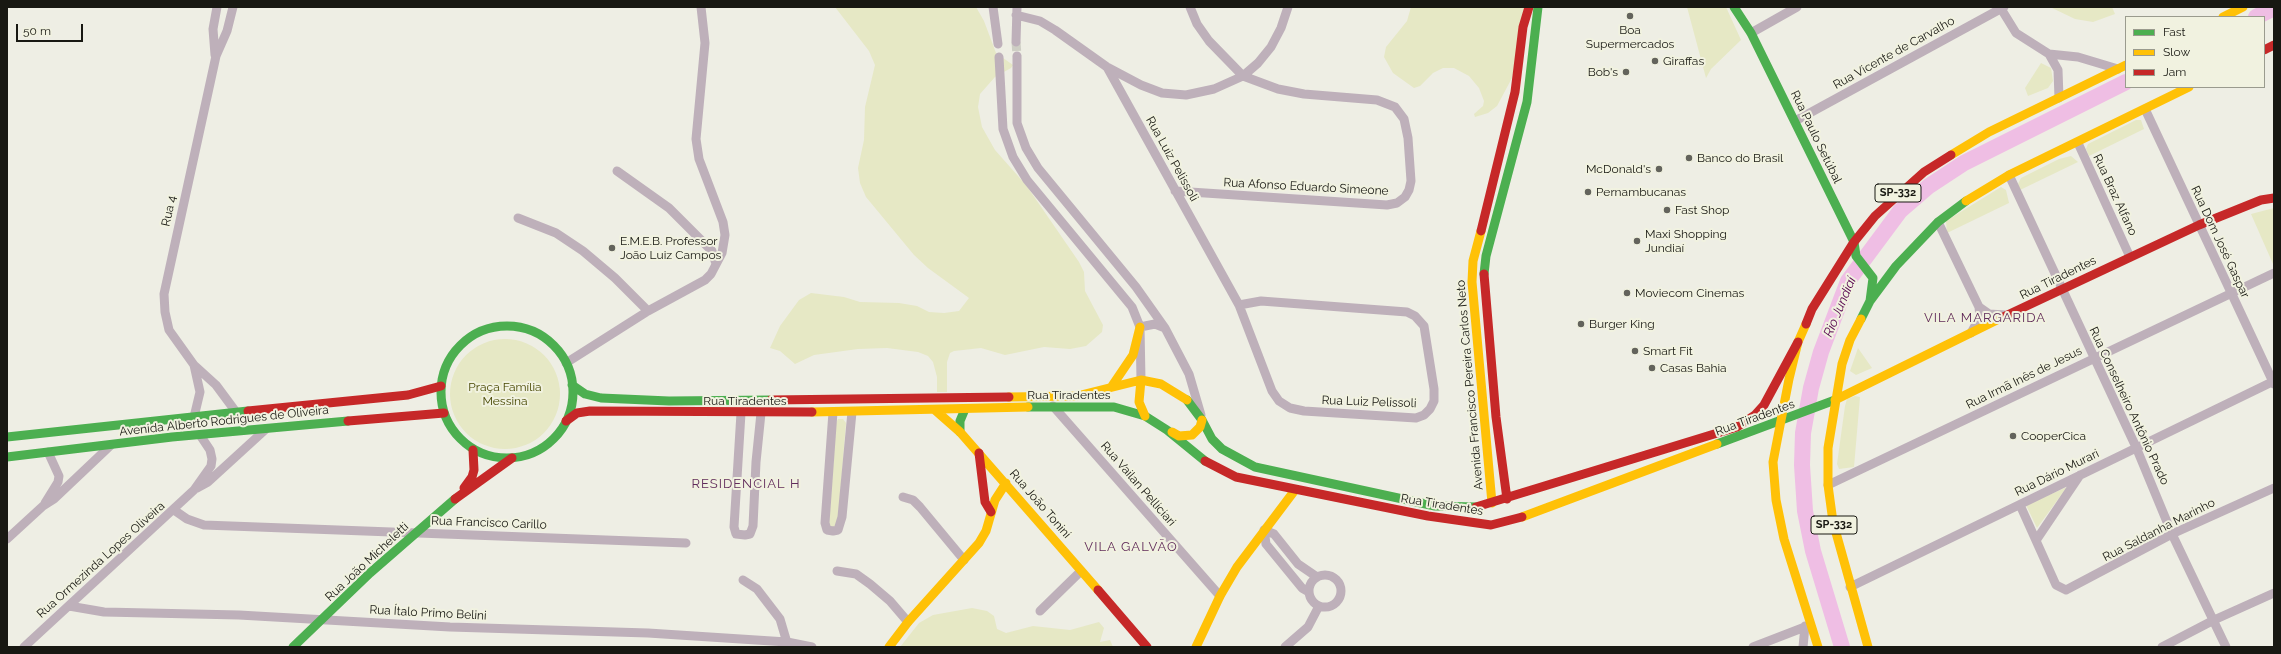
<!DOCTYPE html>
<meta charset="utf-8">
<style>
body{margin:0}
#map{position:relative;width:2281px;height:654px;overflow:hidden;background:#eeeee4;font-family:Raleway,sans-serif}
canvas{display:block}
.frame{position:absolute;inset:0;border:8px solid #181812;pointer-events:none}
.legend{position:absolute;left:2125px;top:16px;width:140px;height:72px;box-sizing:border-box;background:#f1f2e0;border:1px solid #9a9b8e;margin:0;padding:5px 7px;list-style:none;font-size:12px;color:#181812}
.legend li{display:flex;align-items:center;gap:8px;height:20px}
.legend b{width:20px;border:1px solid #9a9b8e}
.scale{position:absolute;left:16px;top:24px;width:67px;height:18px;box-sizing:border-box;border:2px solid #181812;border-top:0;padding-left:5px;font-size:12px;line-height:14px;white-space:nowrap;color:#181812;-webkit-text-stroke:3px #f1f2e0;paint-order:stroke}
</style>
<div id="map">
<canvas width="2281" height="654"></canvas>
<div class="frame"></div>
<ul class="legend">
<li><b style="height:5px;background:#4caf50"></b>Fast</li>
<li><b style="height:5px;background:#ffc107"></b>Slow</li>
<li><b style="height:5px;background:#c62828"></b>Jam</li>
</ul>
<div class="scale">50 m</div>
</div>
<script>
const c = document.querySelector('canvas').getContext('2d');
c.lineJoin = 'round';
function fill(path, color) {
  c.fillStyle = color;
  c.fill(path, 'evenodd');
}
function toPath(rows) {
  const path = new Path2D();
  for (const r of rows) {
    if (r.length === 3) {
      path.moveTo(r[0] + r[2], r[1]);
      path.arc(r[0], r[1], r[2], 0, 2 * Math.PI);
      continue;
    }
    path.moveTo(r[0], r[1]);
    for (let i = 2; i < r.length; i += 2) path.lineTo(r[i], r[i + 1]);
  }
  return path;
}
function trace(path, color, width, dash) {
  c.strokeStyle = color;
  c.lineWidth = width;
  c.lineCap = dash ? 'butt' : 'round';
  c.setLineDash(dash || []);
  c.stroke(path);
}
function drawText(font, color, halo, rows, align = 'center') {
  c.font = font + ' Raleway,sans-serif';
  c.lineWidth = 4;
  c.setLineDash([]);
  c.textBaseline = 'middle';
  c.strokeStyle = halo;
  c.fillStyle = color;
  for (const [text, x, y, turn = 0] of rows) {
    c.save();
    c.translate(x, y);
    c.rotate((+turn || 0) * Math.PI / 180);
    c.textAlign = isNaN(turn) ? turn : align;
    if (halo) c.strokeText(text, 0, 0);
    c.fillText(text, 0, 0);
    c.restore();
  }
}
const green = toPath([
 [835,7,976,7,984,21,996,53,1013,65,1011,68,995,77,980,94,978,107,982,127,995,150,1026,185,1079,262,1084,272,1085,291,1103,325,1102,332,1086,346,1070,349,1044,347,1005,355,981,348,954,351,950,353,947,362,947,392,937,392,937,377,933,362,928,356,918,352,887,348,858,349,814,355,795,364,780,351,770,348,780,326,799,300,811,293,844,297,860,302,899,303,917,306,929,312,944,313,959,311,969,298,928,268,914,255,866,197,860,183,858,168,864,140,865,107,875,65,869,51],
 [1411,7,1525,7,1512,78,1497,106,1488,113,1475,117,1474,114,1483,106,1484,101,1479,88,1469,76,1454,68,1443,68,1433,73,1420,86,1414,88,1393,73,1384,57,1386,47,1407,21],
 [1687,7,1726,7,1741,40,1711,69,1706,78],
 [2050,7,2112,7,2115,14,2093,22,2075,19],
 [2041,63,2051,68,2053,81,2048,88,2028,96,2025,88],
 [2136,120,2141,120,2144,129,2089,156,2086,149,2088,144],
 [2071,156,2078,162,2020,190,2018,184,2021,178,2059,159],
 [2001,187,2006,190,2009,203,1947,233,1946,221],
 [2274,208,2274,263,2273,264,2251,214],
 [505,394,55],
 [1858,348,1872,368,1856,375,1850,371],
 [1855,396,1860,397,1854,467,1839,469,1837,464,1845,406,1847,399],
 [838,419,843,419,846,423,838,521,836,526,832,528,829,525,836,423],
 [2067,487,2051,509,2037,528,2026,505],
 [972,608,987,611,994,616,997,629,1006,633,1033,626,1070,630,1099,622,1104,628,1100,642,1110,640,1113,647,900,647,919,623,933,615]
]);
const river = toPath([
 [2256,17,2274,8],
 [1842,647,1813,551,1805,511,1802,465,1803,433,1811,388,1821,352,1848,281,1900,211,1929,186,1964,163,2126,82]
]);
const streetTunnel = toPath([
 [1016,42,1017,56]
]);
const street = toPath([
 [233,7,227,31,216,56,164,294,165,312,169,330,194,365,216,385,236,412],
 [993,7,998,44],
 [2000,7,2016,33,2049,54,2078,57,2118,69],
 [1016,15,1040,21,1055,30,1107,67,1141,85,1162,93,1186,95,1214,89,1243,76,1258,63,1271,47,1281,28,1288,7],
 [1751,33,1797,7],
 [1016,42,1017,7],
 [2049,54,2058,70,2059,98],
 [215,55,213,29,217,7],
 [1017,56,1017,123,1026,148,1038,168,1136,287,1165,328,1189,374,1201,415],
 [999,57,1003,129,1013,157,1027,180,1132,307,1140,327,1141,380],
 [1107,67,1239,305,1272,391,1279,401,1290,408,1304,411,1416,418,1424,415,1430,409,1434,401,1434,389,1424,326,1415,316,1407,312,1261,301,1239,305],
 [2145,109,2274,384],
 [1795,121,2004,7],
 [2078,143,2130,257],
 [617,171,669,208,712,251,716,264],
 [2009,175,2136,447,2172,534,2226,647],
 [1175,191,1387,205,1397,203,1405,197,1409,190,1411,181,1408,138,1404,119,1395,107,1377,100,1304,94,1278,89,1243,76,1209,41,1197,24,1190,7],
 [518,218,556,233,583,251,615,278,648,311],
 [1938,222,1979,307,1980,317,1971,333],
 [1979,307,1989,314,2005,315],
 [1140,327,1155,324,1165,328],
 [566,363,648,311,705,280,711,274,722,253,725,235,723,222,699,159,696,139,705,43,701,7],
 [194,365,200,392,194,417],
 [1053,406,1220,596],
 [833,412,825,523,827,530,833,531,838,530,842,517,852,412],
 [741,413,734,527,736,534,745,535,750,534,753,526,756,462,761,413],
 [1828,485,2274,273],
 [197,488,208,482,266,429],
 [903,497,913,500,920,507,964,560],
 [45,503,58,482,59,476,48,452],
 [2020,505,2056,585,2066,590,2172,534,2274,488],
 [174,510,187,519,204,525,686,543],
 [7,539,43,506,54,499,111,445],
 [2037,539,2080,475],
 [837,571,856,574,870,584,890,601,908,622],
 [1325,591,16],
 [743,580,757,589,780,619,788,646],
 [1850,587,2274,381],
 [1309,592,1302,588,1266,544,1264,530,1274,534,1298,564,1317,577],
 [69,606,104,612,239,615,450,627,648,633,787,642,812,647],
 [1040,611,1081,571],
 [24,647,194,490,211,466,212,459,210,450,200,435],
 [1285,647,1308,627,1319,606],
 [1753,647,1810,625],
 [1803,647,1805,626],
 [2162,647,2214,620,2274,593]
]);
const fast = toPath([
 [1734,7,1751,33,1854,242,1856,256,1873,278,1870,301],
 [1484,274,1486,256,1527,102,1538,7],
 [1861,319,1870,301,1896,266,1938,222,1966,201],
 [507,392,66],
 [572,385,585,394,601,398,669,401,771,400],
 [1187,400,1202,420,1212,439,1222,449,1255,467,1435,506,1476,507],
 [1028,407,1114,407,1145,416,1167,430,1205,461],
 [960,432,960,421,965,409],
 [7,437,248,411],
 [1717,444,1835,400],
 [7,457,172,437,348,421],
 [293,647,370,573,455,499]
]);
const slow = toPath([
 [2223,17,2243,7],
 [1951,155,1989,132,2126,65],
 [1966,201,2009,175,2189,87],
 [1481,231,1473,261,1472,282,1492,503],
 [1861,319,1850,340,1842,364,1828,448,1828,485,1833,522,1868,647],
 [1806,324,1798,342,1789,379,1773,462,1776,500,1784,539,1818,647],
 [1141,380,1139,402,1145,416],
 [1112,386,1133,355,1140,327],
 [1009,397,1077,396,1141,380,1161,384,1187,400],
 [1835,400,2001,318],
 [935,410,960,432,1098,590],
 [812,412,1028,407],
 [1172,432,1179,436,1192,435,1200,427,1202,420],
 [1522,517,1717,444],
 [889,647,908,622,979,543,986,531,995,500,1006,483],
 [1196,647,1220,596,1237,567,1295,490]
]);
const jam = toPath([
 [2264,50,2274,45],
 [1481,231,1515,92,1523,27,1529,7],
 [1484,274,1496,417,1507,499],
 [2001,318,2199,225,2261,200,2274,198],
 [1806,324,1812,309,1854,242,1875,216,1924,172,1951,155],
 [771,400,1009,397],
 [248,411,408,395,441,386],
 [348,421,444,413],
 [566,421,577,413,590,411,812,412],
 [979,453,985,502,991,512],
 [1205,461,1236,477,1428,516,1491,525,1522,517],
 [464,488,472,477,474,470,473,450],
 [455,499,512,458],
 [1476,507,1737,427,1755,415,1764,405,1798,342],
 [1098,590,1147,647]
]);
const markers = [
 [1630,16,4,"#63635c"],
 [1655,61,4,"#63635c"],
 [1626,72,4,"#63635c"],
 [1689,158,4,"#63635c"],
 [1659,169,4,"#63635c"],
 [1588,192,4,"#63635c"],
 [1667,210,4,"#63635c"],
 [1637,241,4,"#63635c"],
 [612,248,4,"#63635c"],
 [1627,293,4,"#63635c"],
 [1581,324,4,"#63635c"],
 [1635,351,4,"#63635c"],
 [1652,368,4,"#63635c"],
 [2013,436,4,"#63635c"]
];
const shields = [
 [1898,193,46],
 [1834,525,46]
];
const shieldNames = [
 ["SP-332",1898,193],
 ["SP-332",1834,525]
];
const poiNames = [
 ["Boa",1630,30,"center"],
 ["Supermercados",1630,44,"center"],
 ["Giraffas",1663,61],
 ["Bob's",1618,72,"right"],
 ["Banco do Brasil",1697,158],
 ["McDonald's",1651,169,"right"],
 ["Pernambucanas",1596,192],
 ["Fast Shop",1675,210],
 ["Maxi Shopping",1645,234],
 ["Jundiaí",1645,248],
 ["E.M.E.B. Professor",620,241],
 ["João Luiz Campos",620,255],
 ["Moviecom Cinemas",1635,293],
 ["Burger King",1589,324],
 ["Smart Fit",1643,351],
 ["Casas Bahia",1660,368],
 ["CooperCica",2021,436]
];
const streetNames = [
 ["Rua Vicente de Carvalho",1894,53,-29],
 ["Rua Paulo Setúbal",1816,137,64],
 ["Rua Luiz Pelissoli",1172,159,61],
 ["Rua Afonso Eduardo Simeone",1306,187,3],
 ["Rua Braz Alfano",2115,195,65],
 ["Rua 4",169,211,-78],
 ["Rua Dom José Gaspar",2220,242,65],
 ["Rua Tiradentes",2058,278,-26],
 ["Rua Irmã Inês de Jesus",2024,378,-26],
 ["Avenida Francisco Pereira Carlos Neto",1470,385,-95],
 ["Rua Tiradentes",1069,395],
 ["Rua Tiradentes",745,401],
 ["Rua Luiz Pelissoli",1369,402,2],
 ["Rua Conselheiro Antônio Prado",2129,406,65],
 ["Rua Tiradentes",1755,418,-20],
 ["Avenida Alberto Rodrigues de Oliveira",224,421,-6],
 ["Rua Dário Murari",2057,473,-26],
 ["Rua Vailan Pelliciari",1138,484,49],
 ["Rua João Tonini",1040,504,49],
 ["Rua Tiradentes",1442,505,9],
 ["Rua Francisco Carillo",489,523,2],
 ["Rua Saldanha Marinho",2159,530,-27],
 ["Rua Ormezinda Lopes Oliveira",101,560,-42],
 ["Rua João Micheletti",367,562,-43],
 ["Rua Ítalo Primo Belini",428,613,3]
];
const parkNames = [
 ["Praça Família",505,387],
 ["Messina",505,401]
];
const waterNames = [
 ["Rio Jundiaí",1840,307,-67]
];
const neighbourhoodNames = [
 ["VILA MARGARIDA",1985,318],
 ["RESIDENCIAL H",746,484],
 ["VILA GALVÃO",1131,547]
];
fill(green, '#e6e8c5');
trace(river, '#efbee4', 16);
trace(streetTunnel, '#cecec4', 9, [9, 4.5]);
trace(street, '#beb0ba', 9);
trace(fast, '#4caf50', 9);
trace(slow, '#ffc107', 9);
trace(jam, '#c62828', 9);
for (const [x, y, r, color] of markers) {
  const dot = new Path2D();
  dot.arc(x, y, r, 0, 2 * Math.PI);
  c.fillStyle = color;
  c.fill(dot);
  trace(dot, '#f1f2e0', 1.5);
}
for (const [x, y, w] of shields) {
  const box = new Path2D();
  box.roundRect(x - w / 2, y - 9, w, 18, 3);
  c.fillStyle = '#f1f2e0';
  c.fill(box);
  trace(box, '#181812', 1);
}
drawText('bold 11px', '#181812', null, shieldNames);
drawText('12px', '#181812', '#f1f2e0', poiNames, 'left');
drawText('12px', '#181812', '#f1f2e0', streetNames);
drawText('12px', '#474701', '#f1f2e0', parkNames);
drawText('italic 13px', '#570350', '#f1f2e0', waterNames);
c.letterSpacing = '1px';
drawText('13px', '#602b5a', '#f1f2e0', neighbourhoodNames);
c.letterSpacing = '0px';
</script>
